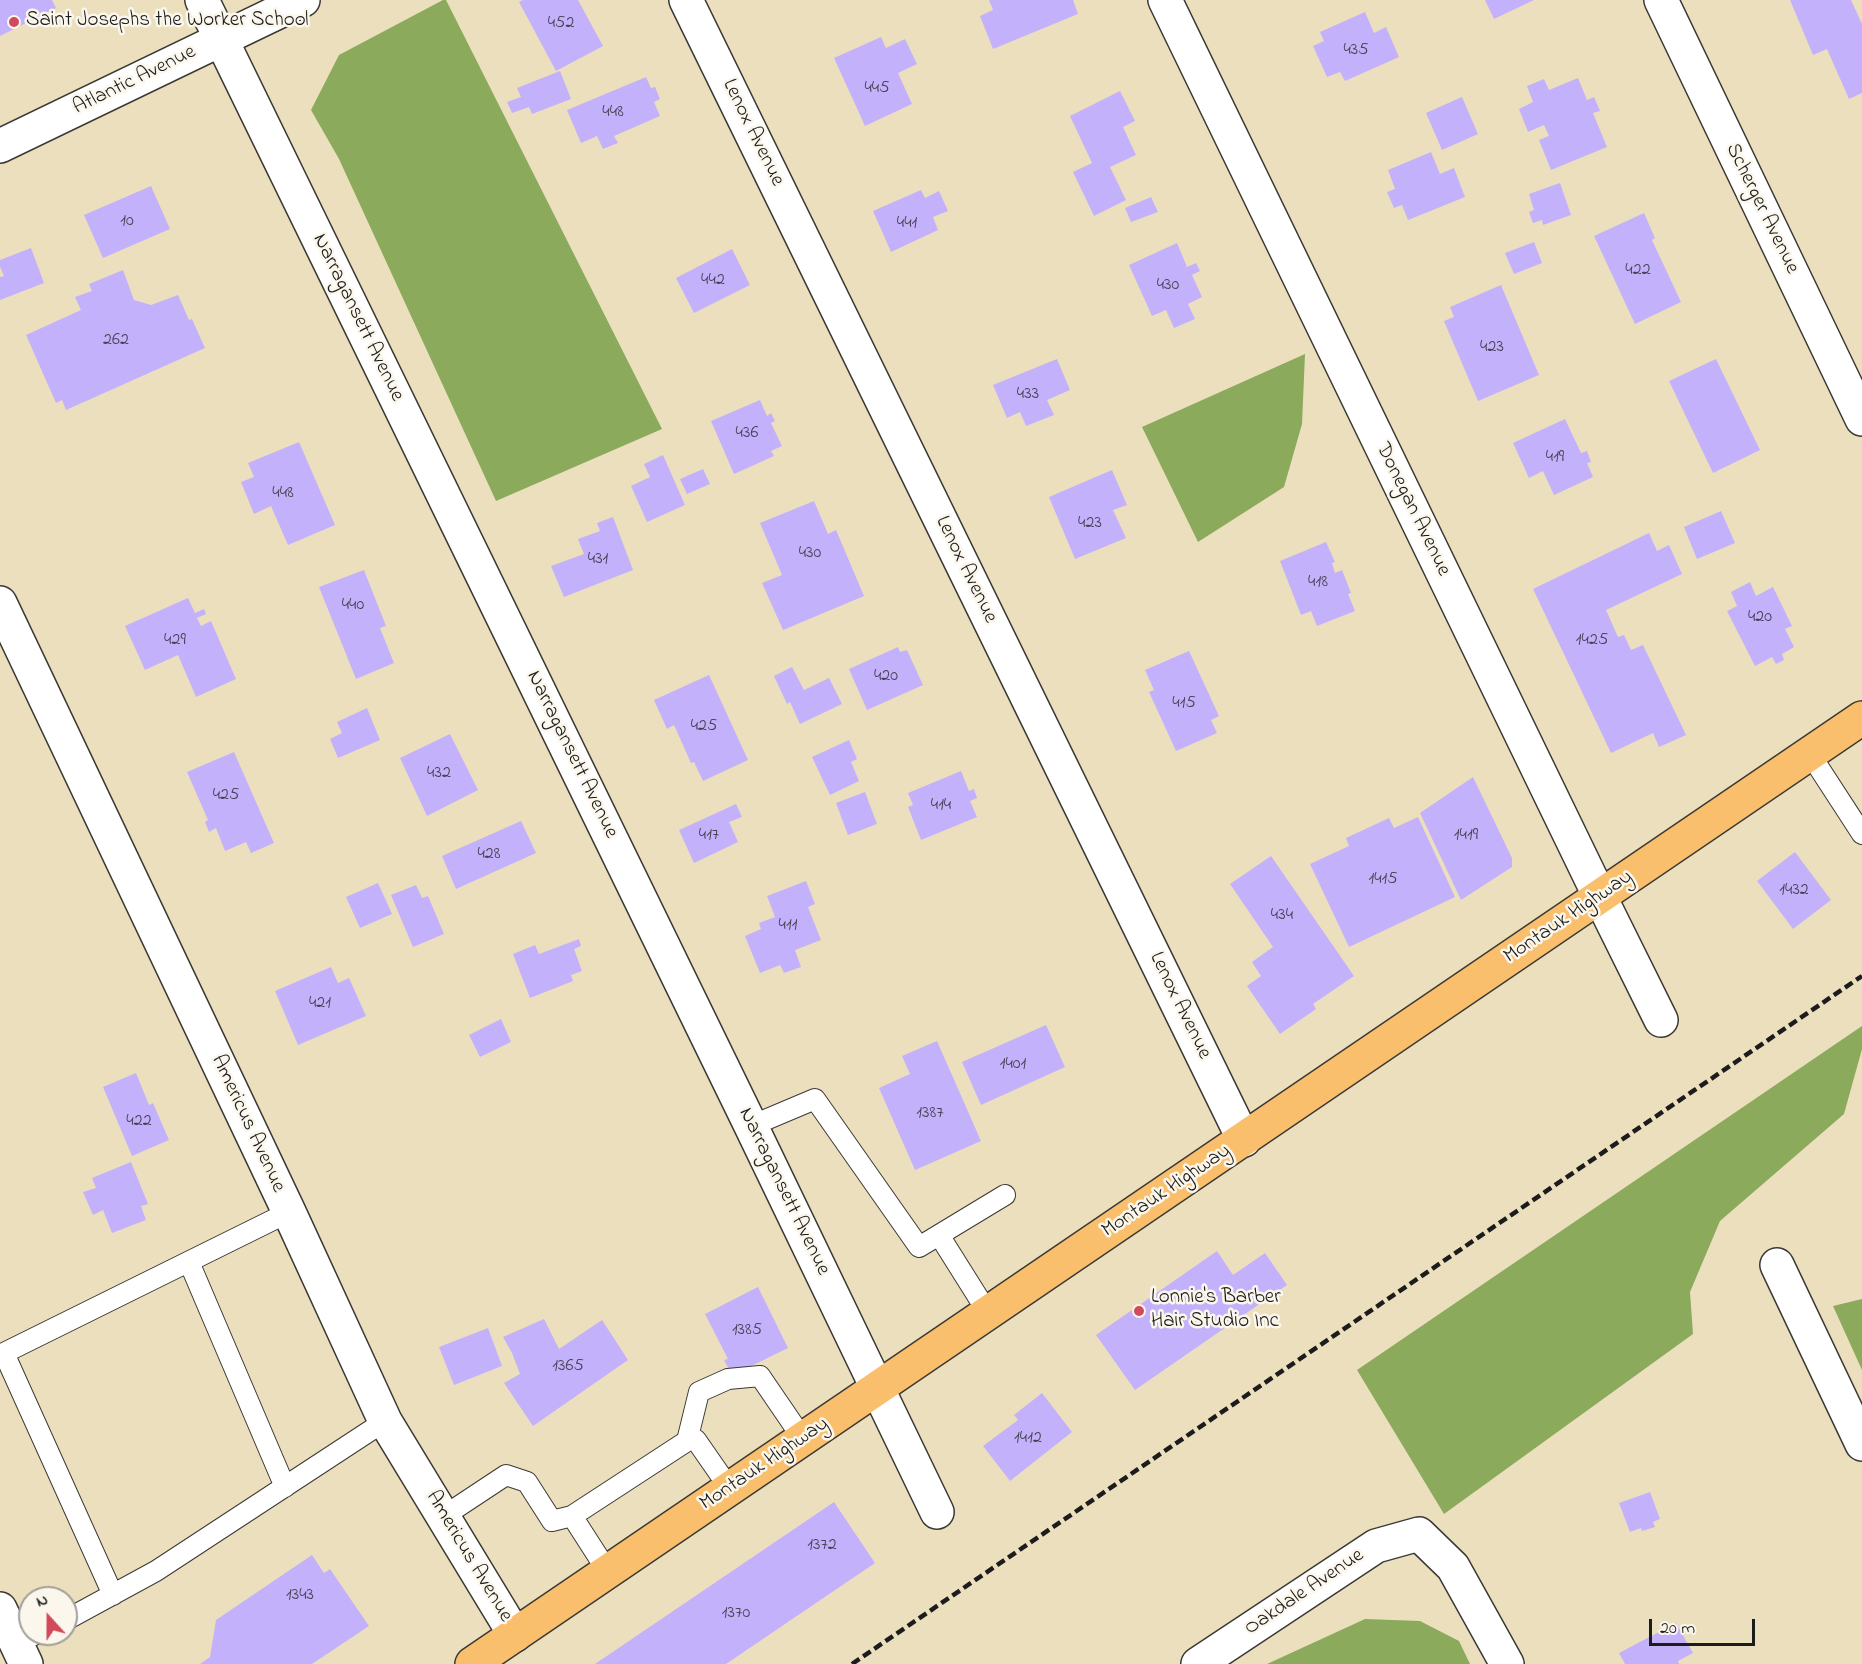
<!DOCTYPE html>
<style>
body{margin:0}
#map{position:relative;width:1862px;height:1664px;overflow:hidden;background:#ecdfbe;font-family:"Indie Flower",sans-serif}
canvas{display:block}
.north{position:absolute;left:18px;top:1586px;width:60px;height:60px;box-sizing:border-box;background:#fbf7ec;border:2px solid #a29f99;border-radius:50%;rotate:339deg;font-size:16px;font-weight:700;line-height:24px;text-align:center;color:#1c1c1c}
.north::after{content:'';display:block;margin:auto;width:21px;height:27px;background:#d1495b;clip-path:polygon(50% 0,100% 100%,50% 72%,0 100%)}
.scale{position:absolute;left:1649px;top:1619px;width:106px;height:27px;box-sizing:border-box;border:3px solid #1c1c1c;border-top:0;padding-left:8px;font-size:18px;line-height:21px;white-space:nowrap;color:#1c1c1c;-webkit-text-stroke:4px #fbf7ec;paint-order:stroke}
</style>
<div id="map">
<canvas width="1862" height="1664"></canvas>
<div class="north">N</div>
<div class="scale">20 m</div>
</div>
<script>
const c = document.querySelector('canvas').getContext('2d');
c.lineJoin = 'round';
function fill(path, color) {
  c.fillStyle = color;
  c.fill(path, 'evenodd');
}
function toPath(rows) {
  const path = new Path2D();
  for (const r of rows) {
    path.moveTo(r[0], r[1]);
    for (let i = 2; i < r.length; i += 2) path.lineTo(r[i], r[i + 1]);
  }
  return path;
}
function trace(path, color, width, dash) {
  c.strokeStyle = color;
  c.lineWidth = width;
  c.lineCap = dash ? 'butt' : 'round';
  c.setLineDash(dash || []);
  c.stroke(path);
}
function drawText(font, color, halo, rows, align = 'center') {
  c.font = font + ' "Indie Flower",sans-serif';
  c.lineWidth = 5;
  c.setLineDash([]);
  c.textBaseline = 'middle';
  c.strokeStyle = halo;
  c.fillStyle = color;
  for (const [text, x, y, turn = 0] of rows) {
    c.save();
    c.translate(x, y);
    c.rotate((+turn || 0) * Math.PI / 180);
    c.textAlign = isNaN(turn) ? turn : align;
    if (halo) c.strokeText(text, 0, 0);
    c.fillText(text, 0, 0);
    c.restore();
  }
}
const forest = toPath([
 [443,0,446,0,662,429,496,501,339,159,311,110,339,55],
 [1305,354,1302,424,1284,487,1198,542,1142,427],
 [1862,1026,1862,1049,1844,1114,1720,1221,1690,1292,1693,1334,1444,1514,1357,1370],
 [1862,1299,1862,1370,1833,1306],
 [1365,1619,1420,1621,1459,1641,1470,1664,1267,1664]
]);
const building = toPath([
 [0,0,52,0,56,8,0,36],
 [523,0,578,0,603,46,556,71,519,2],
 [989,0,1073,0,1078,14,993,49,980,16,993,10],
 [1485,0,1534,0,1494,19],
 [1790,0,1851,0,1862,24,1862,93,1849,99,1827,49,1813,55],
 [1365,12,1374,33,1386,27,1399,57,1345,81,1340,72,1327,77,1313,46,1324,41,1320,32],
 [881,37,886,48,905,39,917,64,898,73,912,104,865,126,834,58],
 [560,71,571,99,532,114,529,107,512,113,507,102,521,97,517,88],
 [646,77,651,88,655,87,660,99,654,102,660,116,614,136,618,143,603,149,597,136,581,143,567,110],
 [1578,78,1587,100,1594,97,1600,111,1593,113,1607,147,1551,170,1539,140,1549,136,1544,125,1528,132,1519,109,1533,102,1527,86,1544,79,1549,90],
 [1120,91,1135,121,1123,127,1136,155,1110,167,1126,200,1094,216,1073,172,1092,163,1070,116],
 [1462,97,1478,134,1442,150,1426,113],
 [1431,152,1440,174,1454,168,1465,197,1408,220,1402,205,1394,208,1387,192,1395,189,1388,170],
 [1560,183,1571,215,1543,225,1542,220,1533,223,1529,212,1534,210,1529,194],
 [151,186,170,229,103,258,84,215],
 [921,190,925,198,939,191,948,211,933,217,938,230,891,252,873,211],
 [1151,197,1158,212,1131,222,1125,208],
 [1644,213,1655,238,1652,240,1681,302,1635,324,1594,236],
 [1534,242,1542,263,1514,274,1505,253],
 [1177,243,1187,267,1196,263,1200,271,1192,275,1202,297,1188,304,1195,319,1174,328,1166,310,1152,316,1129,265],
 [31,248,44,283,0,300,0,277,4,276,0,267,0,260],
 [732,249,750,285,694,313,676,278],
 [123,270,134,300,151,305,178,295,189,320,192,319,205,348,66,410,62,400,56,403,26,335,81,310,75,297,92,291,89,284],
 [1501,285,1539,375,1478,401,1444,321,1454,317,1450,307],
 [1057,359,1070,390,1047,400,1054,415,1026,426,1020,412,1007,418,993,385],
 [1716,359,1760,450,1713,473,1669,381],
 [760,400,767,416,771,413,775,421,771,423,782,446,771,451,774,456,734,474,711,421],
 [1565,419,1581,453,1587,451,1591,462,1587,463,1593,477,1554,495,1543,471,1529,478,1513,443],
 [299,442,335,525,288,545,271,506,254,514,241,482,254,477,248,463],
 [663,455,685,505,647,522,631,486,650,477,644,464],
 [703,469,710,484,687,494,680,479],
 [1112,470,1127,505,1113,510,1126,538,1075,559,1049,497],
 [814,501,828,534,836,530,864,596,783,630,762,583,782,575,760,523],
 [1721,511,1735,543,1697,559,1684,527],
 [613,517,633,570,564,597,551,566,584,554,578,539,600,531,597,523],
 [1649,533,1657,551,1669,545,1682,574,1606,610,1618,637,1624,635,1631,650,1643,645,1686,735,1659,747,1653,733,1611,753,1533,589],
 [1326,542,1335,562,1332,563,1335,573,1342,570,1351,593,1348,594,1355,611,1317,626,1311,611,1301,615,1280,561],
 [364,570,386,626,380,628,394,663,356,679,319,587],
 [1750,582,1756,596,1773,587,1792,626,1785,629,1794,647,1782,654,1784,660,1776,664,1772,657,1755,666,1727,611,1737,606,1731,592],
 [188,598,195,613,204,609,206,614,197,618,201,626,211,621,236,679,196,697,178,655,145,670,125,626],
 [898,647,900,652,907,650,923,685,867,710,849,669],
 [1189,651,1219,716,1211,720,1217,733,1176,751,1149,692,1154,690,1145,670],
 [792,667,804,690,829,678,842,704,800,724,790,702,787,704,774,676],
 [709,675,748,760,703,781,694,762,691,763,674,725,667,729,654,700],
 [367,708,380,740,338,758,330,739,342,733,337,722],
 [450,734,478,790,427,816,400,758],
 [849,740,857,759,851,762,859,781,830,795,812,757],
 [234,752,274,843,251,853,246,842,225,851,216,828,209,832,205,822,208,820,187,772],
 [961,771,969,791,974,789,977,798,970,801,977,817,921,840,908,807,913,805,908,793],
 [1473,777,1512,858,1512,867,1461,900,1420,813],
 [865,792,877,824,848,835,836,803],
 [736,804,742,817,729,822,738,842,694,863,679,830],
 [1418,817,1455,897,1349,947,1310,864,1349,846,1346,838,1389,818,1394,828],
 [521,821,536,853,456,889,442,856],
 [1795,852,1831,900,1793,929,1757,881],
 [1271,856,1354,976,1313,1004,1316,1009,1280,1034,1247,986,1261,976,1252,962,1273,947,1230,884],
 [806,881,815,904,808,907,821,940,795,950,801,967,784,973,780,965,760,973,745,936,761,929,759,923,775,917,767,896],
 [378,883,392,914,360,928,346,897],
 [416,885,422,898,428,896,444,934,413,947,391,895],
 [579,939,581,946,574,949,582,971,571,975,573,981,530,998,513,954,535,945,539,954],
 [331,967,338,983,349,978,366,1016,298,1045,275,991],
 [501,1019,511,1042,480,1057,469,1035],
 [1046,1025,1065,1067,981,1105,962,1062],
 [937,1041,981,1141,915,1170,879,1088,910,1074,902,1056],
 [136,1073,149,1105,153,1103,169,1140,132,1156,103,1087],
 [131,1162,148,1204,141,1206,146,1220,112,1233,103,1210,93,1215,83,1192,96,1188,92,1178],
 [1217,1251,1233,1275,1265,1253,1287,1285,1135,1390,1096,1335],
 [758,1287,788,1348,739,1372,737,1367,730,1371,724,1360,728,1359,705,1314],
 [544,1319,559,1349,602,1320,628,1360,533,1426,504,1383,520,1374,512,1353,503,1337],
 [488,1328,502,1366,454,1385,439,1347],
 [1042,1393,1072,1432,1010,1481,983,1446,1018,1420,1014,1415],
 [1650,1492,1660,1519,1653,1522,1655,1527,1642,1531,1641,1528,1630,1532,1619,1503],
 [834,1502,875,1563,726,1664,595,1664],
 [312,1555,324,1573,330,1569,369,1626,312,1664,200,1664,210,1657,216,1620],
 [1676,1623,1693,1653,1678,1661,1679,1664,1625,1664,1619,1653]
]);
const service = toPath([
 [1810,754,1862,834],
 [751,1126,815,1099,919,1247,1005,1195],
 [939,1235,988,1313],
 [189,1262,285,1487],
 [4,1353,113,1595],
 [0,1355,289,1212],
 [687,1441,699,1392,728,1379,760,1376,803,1439],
 [444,1516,506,1475,527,1482,552,1521,572,1516,687,1441,696,1440,730,1489],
 [572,1516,608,1572],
 [66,1620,156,1571,385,1421],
 [17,1643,36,1634]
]);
const minor = toPath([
 [202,0,751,1126,937,1512],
 [686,0,1244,1140],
 [1165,0,1600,897,1661,1020],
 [1661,0,1862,419],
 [0,146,303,0],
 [0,603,289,1212,385,1421,515,1635],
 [1777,1265,1862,1444],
 [0,1609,26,1664],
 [1198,1664,1376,1546,1419,1534,1453,1567,1507,1664]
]);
const primary = toPath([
 [472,1664,1862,718]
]);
const rail = toPath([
 [852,1664,1862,976]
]);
const markers = [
 [14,22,6,"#d1495b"],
 [1139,1311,6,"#d1495b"]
];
const numberNames = [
 ["452",561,24],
 ["435",1356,51],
 ["445",877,89],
 ["448",613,113],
 ["10",127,222],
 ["441",907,224],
 ["422",1638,271],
 ["442",713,281],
 ["430",1168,286],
 ["262",116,341],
 ["423",1492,348],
 ["433",1028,395],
 ["436",747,434],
 ["419",1555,458],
 ["448",283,494],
 ["423",1090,524],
 ["430",810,554],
 ["431",598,560],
 ["418",1318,583],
 ["440",353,606],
 ["420",1760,618],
 ["429",175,641],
 ["1425",1592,641],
 ["420",886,677],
 ["415",1184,704],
 ["425",704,727],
 ["432",439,774],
 ["425",226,796],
 ["414",941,806],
 ["417",709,836],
 ["1419",1466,836],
 ["428",489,855],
 ["1415",1383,880],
 ["1432",1794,891],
 ["434",1282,916],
 ["411",788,926],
 ["421",320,1004],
 ["1401",1013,1065],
 ["1387",930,1114],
 ["422",139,1122],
 ["1385",747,1331],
 ["1365",568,1367],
 ["1412",1028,1439],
 ["1372",822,1546],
 ["1343",300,1596],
 ["1370",736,1614]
];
const poiNames = [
 ["Saint Josephs the Worker School",26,22],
 ["Lonnie's Barber",1151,1299],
 ["Hair Studio Inc",1151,1323]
];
const streetNames = [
 ["Atlantic Avenue",135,81,-26],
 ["Lenox Avenue",752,133,64],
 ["Scherger Avenue",1761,209,64],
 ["Narragansett Avenue",357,318,64],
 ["Donegan Avenue",1412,510,64],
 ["Lenox Avenue",965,570,64],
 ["Narragansett Avenue",571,755,64],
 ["Montauk Highway",1569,918,-34],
 ["Lenox Avenue",1179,1006,64],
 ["Americus Avenue",247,1124,65],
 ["Narragansett Avenue",783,1192,64],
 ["Montauk Highway",1167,1192,-34],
 ["Montauk Highway",765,1465,-34],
 ["Americus Avenue",468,1557,59],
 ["Oakdale Avenue",1305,1593,-34]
];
fill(forest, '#8baa5c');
fill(building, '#c4b1fb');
trace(service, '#3b3934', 22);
trace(minor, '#3b3934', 36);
trace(primary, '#3b3934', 36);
trace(service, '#fff', 20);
trace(minor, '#fff', 33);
trace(primary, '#f9bf6d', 33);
trace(rail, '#1c1c1c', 4.5, [9, 4.5]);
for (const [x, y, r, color] of markers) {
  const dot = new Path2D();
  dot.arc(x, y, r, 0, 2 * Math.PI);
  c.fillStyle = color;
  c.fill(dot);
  trace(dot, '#fbf7ec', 2);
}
drawText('18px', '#464154', null, numberNames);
drawText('21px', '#1c1c1c', '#fbf7ec', poiNames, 'left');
drawText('21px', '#1c1c1c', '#fbf7ec', streetNames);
</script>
